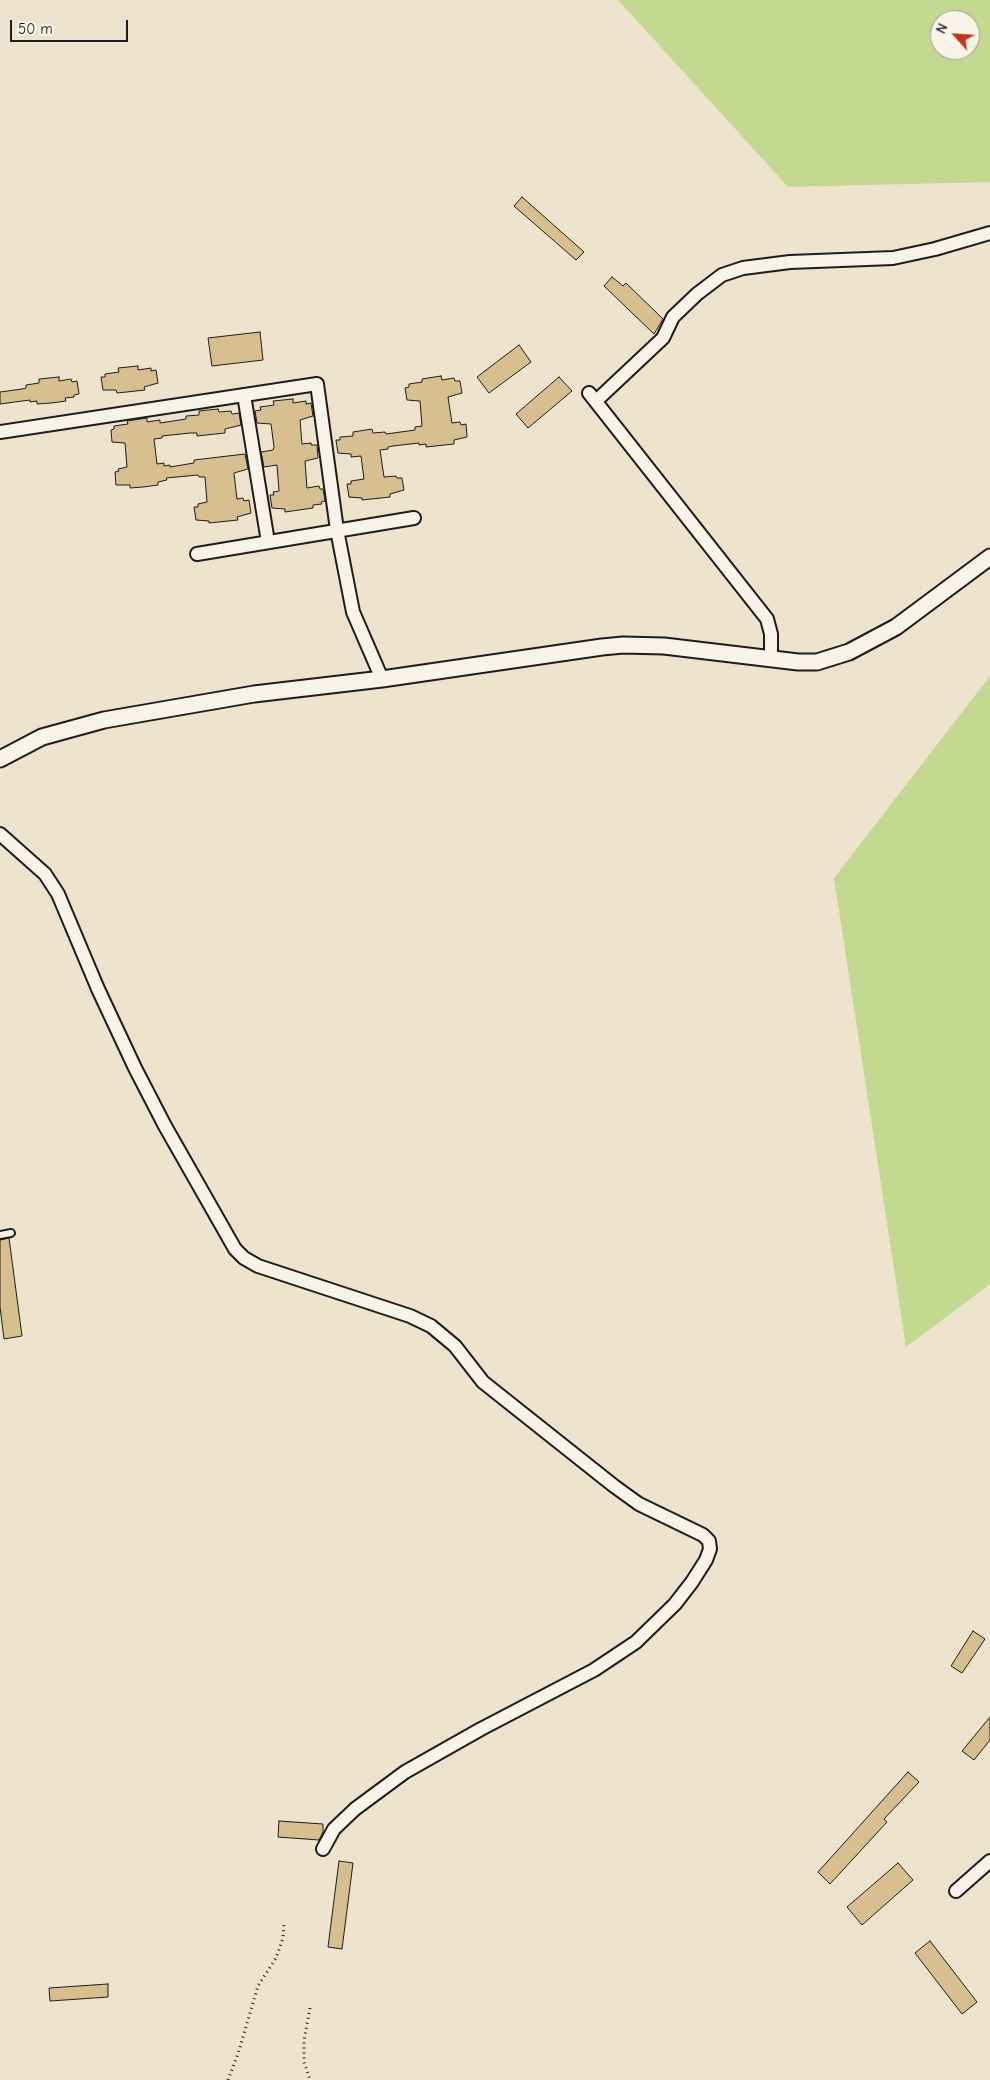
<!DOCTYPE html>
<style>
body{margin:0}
#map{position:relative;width:990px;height:2080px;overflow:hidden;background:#ede3cd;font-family:"Comic Neue",sans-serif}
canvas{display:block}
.north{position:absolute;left:930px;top:10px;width:50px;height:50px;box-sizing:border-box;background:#f7f3e8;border:1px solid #9f9d96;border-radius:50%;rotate:296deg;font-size:14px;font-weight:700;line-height:20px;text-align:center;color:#1c1c1c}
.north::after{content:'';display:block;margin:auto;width:18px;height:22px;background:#c8321e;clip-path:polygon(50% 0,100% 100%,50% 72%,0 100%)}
.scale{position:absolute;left:10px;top:20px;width:118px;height:22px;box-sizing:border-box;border:2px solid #1c1c1c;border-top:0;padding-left:6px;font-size:15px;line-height:18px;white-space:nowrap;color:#1c1c1c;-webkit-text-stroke:4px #f7f3e8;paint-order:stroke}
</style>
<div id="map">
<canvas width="990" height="2080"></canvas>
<div class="north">N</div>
<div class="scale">50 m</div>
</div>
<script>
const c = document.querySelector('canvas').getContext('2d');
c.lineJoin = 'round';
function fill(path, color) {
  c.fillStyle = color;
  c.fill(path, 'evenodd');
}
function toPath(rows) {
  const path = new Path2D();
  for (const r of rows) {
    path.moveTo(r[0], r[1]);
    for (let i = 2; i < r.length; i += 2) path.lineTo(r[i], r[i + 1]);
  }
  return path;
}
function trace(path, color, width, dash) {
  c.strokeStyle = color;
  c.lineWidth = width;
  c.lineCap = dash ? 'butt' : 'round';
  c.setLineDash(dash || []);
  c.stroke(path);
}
const green = toPath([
 [618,0,990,0,990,182,788,187],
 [940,20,970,20,970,50,940,50],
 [990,676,990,1284,906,1347,834,878]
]);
const building = toPath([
 [522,197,584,252,576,260,514,206,522,197],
 [612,277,623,286,626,283,663,319,654,334,604,286,612,277],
 [260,332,263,360,212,366,208,338,260,332],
 [519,345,531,362,489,393,477,377,519,345],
 [138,366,138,370,151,368,151,371,156,370,158,383,144,387,145,390,117,393,116,390,103,390,101,377,105,377,105,374,119,372,118,368,138,366],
 [441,376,442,380,454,378,455,381,460,381,462,393,448,397,452,423,460,422,461,425,466,424,467,437,454,440,454,444,426,447,426,444,419,445,419,443,393,446,388,447,388,449,380,450,384,477,396,476,397,478,402,478,404,490,390,494,390,497,362,500,362,498,349,497,347,484,351,484,351,481,364,479,361,456,351,457,351,454,338,453,336,440,340,440,340,437,353,436,353,432,372,429,373,433,385,432,386,434,415,430,415,427,422,426,420,401,407,400,405,388,409,387,409,384,422,382,422,379,441,376],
 [59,377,59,381,71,379,72,382,77,381,79,394,74,395,74,397,65,398,66,401,51,403,37,404,37,401,30,402,30,400,0,404,0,392,22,389,26,388,26,385,39,383,39,379,59,377],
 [559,377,572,391,528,428,516,414,559,377],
 [293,399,293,403,306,401,306,404,311,403,313,416,300,420,302,444,311,443,311,445,317,445,318,458,305,461,307,488,319,486,320,489,323,489,325,501,321,502,322,504,313,505,313,508,285,512,285,509,272,508,270,495,274,495,273,492,279,491,277,465,264,467,261,452,273,450,274,447,271,424,257,423,255,411,261,410,260,407,274,405,273,401,293,399],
 [218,409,219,412,231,411,232,414,239,413,241,425,225,429,225,433,197,436,197,433,190,433,162,436,162,438,154,439,157,464,164,463,164,466,170,465,170,467,194,463,194,460,245,454,248,469,234,473,237,499,243,498,244,501,249,500,251,513,237,517,238,520,209,523,209,521,196,520,194,507,198,507,198,504,207,502,205,477,199,477,198,475,166,478,167,480,158,482,158,485,143,487,130,488,130,485,116,485,115,472,119,471,118,469,127,467,125,443,112,442,111,430,114,429,114,426,128,424,127,421,147,418,147,422,160,420,160,423,186,419,186,416,199,415,199,411,218,409],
 [9,1238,22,1336,4,1339,0,1307,0,1240,9,1238],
 [973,1631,985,1639,962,1673,951,1666,973,1631],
 [990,1717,990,1740,974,1760,962,1751,990,1717],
 [908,1772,919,1782,884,1819,887,1822,830,1884,818,1872,908,1772],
 [279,1821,323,1824,323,1832,319,1840,278,1837,279,1821],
 [339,1861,353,1863,342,1949,328,1947,339,1861],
 [898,1863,913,1880,862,1925,847,1907,898,1863],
 [930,1941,977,2002,962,2014,915,1953,930,1941],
 [108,1984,108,1997,50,2001,49,1988,108,1984]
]);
const path = toPath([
 [310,2008,304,2041,304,2062,310,2080],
 [228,2080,238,2054,258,1986,276,1958,283,1938,284,1923]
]);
const service = toPath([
 [0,1235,11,1233]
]);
const minor = toPath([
 [589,393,767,619,771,634,771,658],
 [244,395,268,542],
 [596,401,663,338,673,317,697,294,722,275,743,268,790,262,893,258,935,249,990,233],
 [0,432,317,384,337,530,353,612,382,679],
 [197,554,414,518],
 [0,834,45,874,58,894,98,989,135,1068,165,1126,235,1249,244,1258,258,1266,410,1316,431,1326,455,1346,483,1382,614,1486,639,1504,703,1535,709,1541,710,1549,706,1560,692,1582,675,1604,636,1642,594,1670,481,1729,405,1772,355,1809,334,1829,323,1849],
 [956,1891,990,1861]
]);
const tertiary = toPath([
 [0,759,42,737,104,720,254,694,382,679,602,647,623,645,664,646,798,662,817,662,849,652,896,627,990,557]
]);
fill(green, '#c2d88e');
fill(building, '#d7be8e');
trace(building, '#1c1c1c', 1);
trace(service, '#1c1c1c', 10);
trace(minor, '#1c1c1c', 16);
trace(tertiary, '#1c1c1c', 19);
trace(path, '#1c1c1c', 3, [1, 4]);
trace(service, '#f7f3e8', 6);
trace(minor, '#f7f3e8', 12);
trace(tertiary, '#f7f3e8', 15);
</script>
